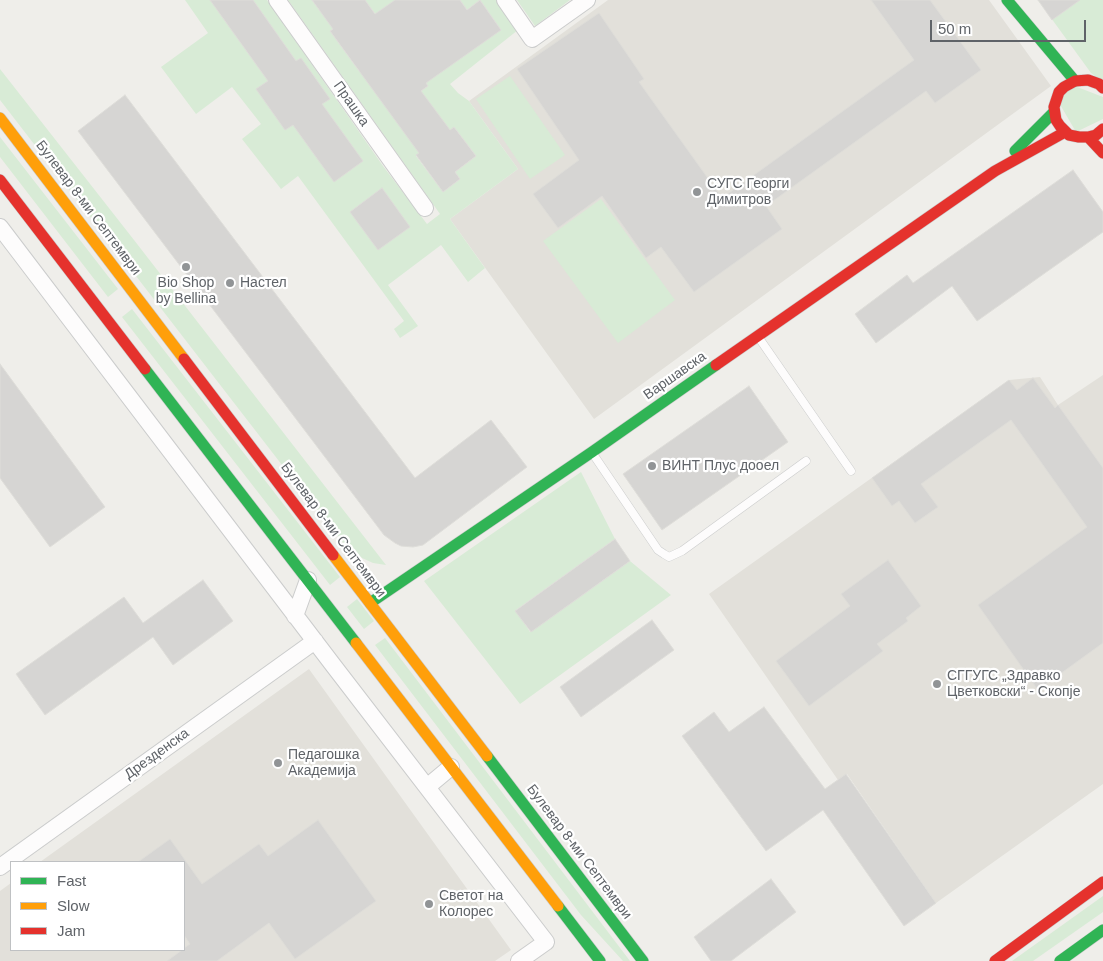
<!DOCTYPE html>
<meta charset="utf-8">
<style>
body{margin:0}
#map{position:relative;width:1103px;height:961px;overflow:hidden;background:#efeeea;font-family:Arial,sans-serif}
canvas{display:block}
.legend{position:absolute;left:10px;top:861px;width:175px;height:90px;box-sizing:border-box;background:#fff;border:1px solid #bfc1c3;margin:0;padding:6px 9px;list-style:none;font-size:15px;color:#5f6368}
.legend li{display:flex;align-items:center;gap:10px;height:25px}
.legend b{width:25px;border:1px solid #bfc1c3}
.scale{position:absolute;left:930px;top:20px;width:156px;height:22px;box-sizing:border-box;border:2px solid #5f6368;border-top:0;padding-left:6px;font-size:15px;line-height:18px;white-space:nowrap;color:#5f6368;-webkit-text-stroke:4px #fff;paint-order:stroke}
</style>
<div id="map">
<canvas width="1103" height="961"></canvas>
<ul class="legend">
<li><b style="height:6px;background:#30b455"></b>Fast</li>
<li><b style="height:6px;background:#ff9f0a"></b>Slow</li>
<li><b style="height:6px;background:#e5322d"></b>Jam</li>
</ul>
<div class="scale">50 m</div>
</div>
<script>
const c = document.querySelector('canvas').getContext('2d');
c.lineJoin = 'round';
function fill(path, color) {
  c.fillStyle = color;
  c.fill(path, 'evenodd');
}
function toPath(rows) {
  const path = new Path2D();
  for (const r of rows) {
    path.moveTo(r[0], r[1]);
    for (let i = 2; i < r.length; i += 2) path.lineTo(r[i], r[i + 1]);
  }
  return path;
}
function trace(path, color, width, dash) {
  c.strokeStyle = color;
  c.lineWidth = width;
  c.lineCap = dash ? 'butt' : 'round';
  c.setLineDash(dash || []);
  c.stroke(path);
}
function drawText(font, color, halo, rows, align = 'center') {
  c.font = font + ' Arial,sans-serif';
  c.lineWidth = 4.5;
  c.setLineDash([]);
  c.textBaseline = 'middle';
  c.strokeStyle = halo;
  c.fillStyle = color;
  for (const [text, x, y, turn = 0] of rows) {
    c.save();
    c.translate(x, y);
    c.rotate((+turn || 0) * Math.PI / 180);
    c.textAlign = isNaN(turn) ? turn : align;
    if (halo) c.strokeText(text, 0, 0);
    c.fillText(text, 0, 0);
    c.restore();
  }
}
const education = toPath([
 [608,0,989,0,1051,86,594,419,450,219,518,169,469,101],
 [1103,375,1103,784,936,903,847,774,838,780,709,594,1009,380,1040,377,1058,405],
 [309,669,511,950,495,961,0,961,0,891,11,883,11,950,184,950,184,862,40,862]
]);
const green = toPath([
 [185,0,267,0,383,166,427,224,440,214,288,0,312,0,320,11,335,0,354,13,330,31,359,71,394,46,384,26,365,0,395,0,501,30,480,0,467,10,460,0,502,0,523,26,450,84,458,93,469,101,518,169,450,219,485,268,468,282,441,245,388,285,418,326,400,338,394,329,404,321,298,176,281,189,242,139,261,124,232,87,196,114,161,67,208,33],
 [406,56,428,86,421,91],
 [454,127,476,156,455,172,460,179,443,192,416,156],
 [517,0,570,0,535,26],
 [1038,0,1103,0,1103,82,1091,73],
 [0,69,134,240,386,565,373,563,362,558,343,542,333,531,0,100],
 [510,76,565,155,530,179,476,99],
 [1072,85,1103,97,1103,119,1076,132,1058,101],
 [0,137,118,289,108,297,0,157],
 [601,199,675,300,618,343,543,241],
 [132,309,340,577,330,585,122,317],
 [581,472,615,539,516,610,530,632,630,561,671,595,520,704,424,581],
 [357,599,374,621,364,629,347,607],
 [385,638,630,961,623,961,581,915,375,645],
 [1103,896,1103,912,1033,961,1012,961]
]);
const building = toPath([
 [210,0,253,0,296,61,301,58,330,99,322,104,363,161,334,182,293,125,285,130,256,89,268,81,210,0],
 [312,0,365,0,375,14,395,0,460,0,467,10,480,0,501,30,426,83,428,86,421,91,450,130,454,127,476,156,455,172,460,179,443,192,416,155,419,153,330,31,333,29,312,0],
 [871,0,930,0,981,70,935,103,926,91,766,206,782,229,694,292,661,247,646,258,602,196,558,228,533,194,579,160,517,69,599,13,644,79,639,82,722,198,914,60,871,0],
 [1038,0,1080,0,1052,20,1038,0],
 [125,95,415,478,491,420,527,467,423,545,413,547,401,546,395,543,384,535,78,131,125,95],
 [1073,170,1103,212,1103,232,977,321,952,286,876,343,855,314,907,275,913,283,1073,170],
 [382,188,410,227,378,250,350,212,382,188],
 [0,364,105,507,50,547,0,478,0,364],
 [1033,378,1055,408,1058,405,1103,468,1103,643,1038,690,978,605,1087,527,1011,420,921,484,938,507,915,523,899,501,892,506,872,478,1009,380,1017,390,1033,378],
 [749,386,788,442,662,530,623,474,749,386],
 [615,539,630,561,531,632,515,611,615,539],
 [888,560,921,606,906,618,908,621,877,644,883,651,809,706,776,661,850,606,841,594,888,560],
 [203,580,233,621,173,665,153,637,45,715,16,674,124,597,143,623,203,580],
 [652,620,674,650,581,717,560,687,652,620],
 [764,707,825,789,846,774,936,903,904,926,823,810,766,851,682,736,714,712,729,732,764,707],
 [318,820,376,901,295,959,269,923,217,961,167,961,182,950,184,950,184,948,190,944,184,935,184,862,138,862,170,839,202,884,259,844,268,856,318,820],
 [771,879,796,912,731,961,711,961,694,937,771,879]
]);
const lane = toPath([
 [759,338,851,471],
 [593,454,658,550,664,554,669,557,682,551,806,461]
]);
const street = toPath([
 [277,0,425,208],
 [505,0,532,39,587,0],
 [0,227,333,665,546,942,519,961],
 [295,616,308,580],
 [427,787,451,767],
 [0,867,315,641]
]);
const fast = toPath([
 [1007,0,1075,81],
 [1015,151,1054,112],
 [145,369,356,643],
 [370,603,592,452,716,365],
 [487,756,643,961],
 [558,906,600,961],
 [1060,961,1103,930]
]);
const slow = toPath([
 [0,118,184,359],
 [333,555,487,756],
 [356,643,558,906]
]);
const jam = toPath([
 [1103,88,1099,84,1088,80,1075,81,1064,87,1059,92,1054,107,1056,120,1060,126,1069,135,1079,137,1088,137,1096,135,1103,129],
 [1088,137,1103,153],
 [0,180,145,369],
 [184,359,333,555],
 [716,365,995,171,1065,132],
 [995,961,1103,882]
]);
const markers = [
 [697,192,5,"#919496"],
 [186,267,5,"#919496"],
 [230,283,5,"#919496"],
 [652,466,5,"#919496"],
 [937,684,5,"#919496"],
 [278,763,5,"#919496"],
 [429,904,5,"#919496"]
];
const streetNames = [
 ["Прашка",351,104,55],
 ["Булевар 8-ми Септември",88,208,53],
 ["Варшавска",675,376,-35],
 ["Булевар 8-ми Септември",333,530,53],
 ["Дрезденска",157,754,-36],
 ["Булевар 8-ми Септември",579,852,53]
];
const poiNames = [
 ["СУГС Георги",707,184],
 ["Димитров",707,200],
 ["Bio Shop",186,283,"center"],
 ["by Bellina",186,299,"center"],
 ["Настел",240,283],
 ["ВИНТ Плус дооел",662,466],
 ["СГГУГС „Здравко",947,676],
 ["Цветковски“ - Скопје",947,692],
 ["Педагошка",288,755],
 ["Академија",288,771],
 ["Светот на",439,896],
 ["Колорес",439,912]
];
fill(education, '#e2e0da');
fill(green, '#d8ebd6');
fill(building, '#d6d5d3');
trace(building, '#deddd9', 1);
trace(lane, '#cbcccc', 9);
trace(street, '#cbcccc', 18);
trace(fast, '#cacacb', 12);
trace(slow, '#cacacb', 12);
trace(jam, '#cacacb', 12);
trace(lane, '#fdfcfc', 8);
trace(street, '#fdfcfc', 16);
trace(fast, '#30b455', 11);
trace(slow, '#ff9f0a', 11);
trace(jam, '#e5322d', 11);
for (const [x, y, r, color] of markers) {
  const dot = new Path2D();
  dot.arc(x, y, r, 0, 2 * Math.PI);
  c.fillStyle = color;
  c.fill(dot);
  trace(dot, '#fff', 2);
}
drawText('14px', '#5f6368', '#fff', streetNames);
drawText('14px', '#5f6368', '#fff', poiNames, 'left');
</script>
